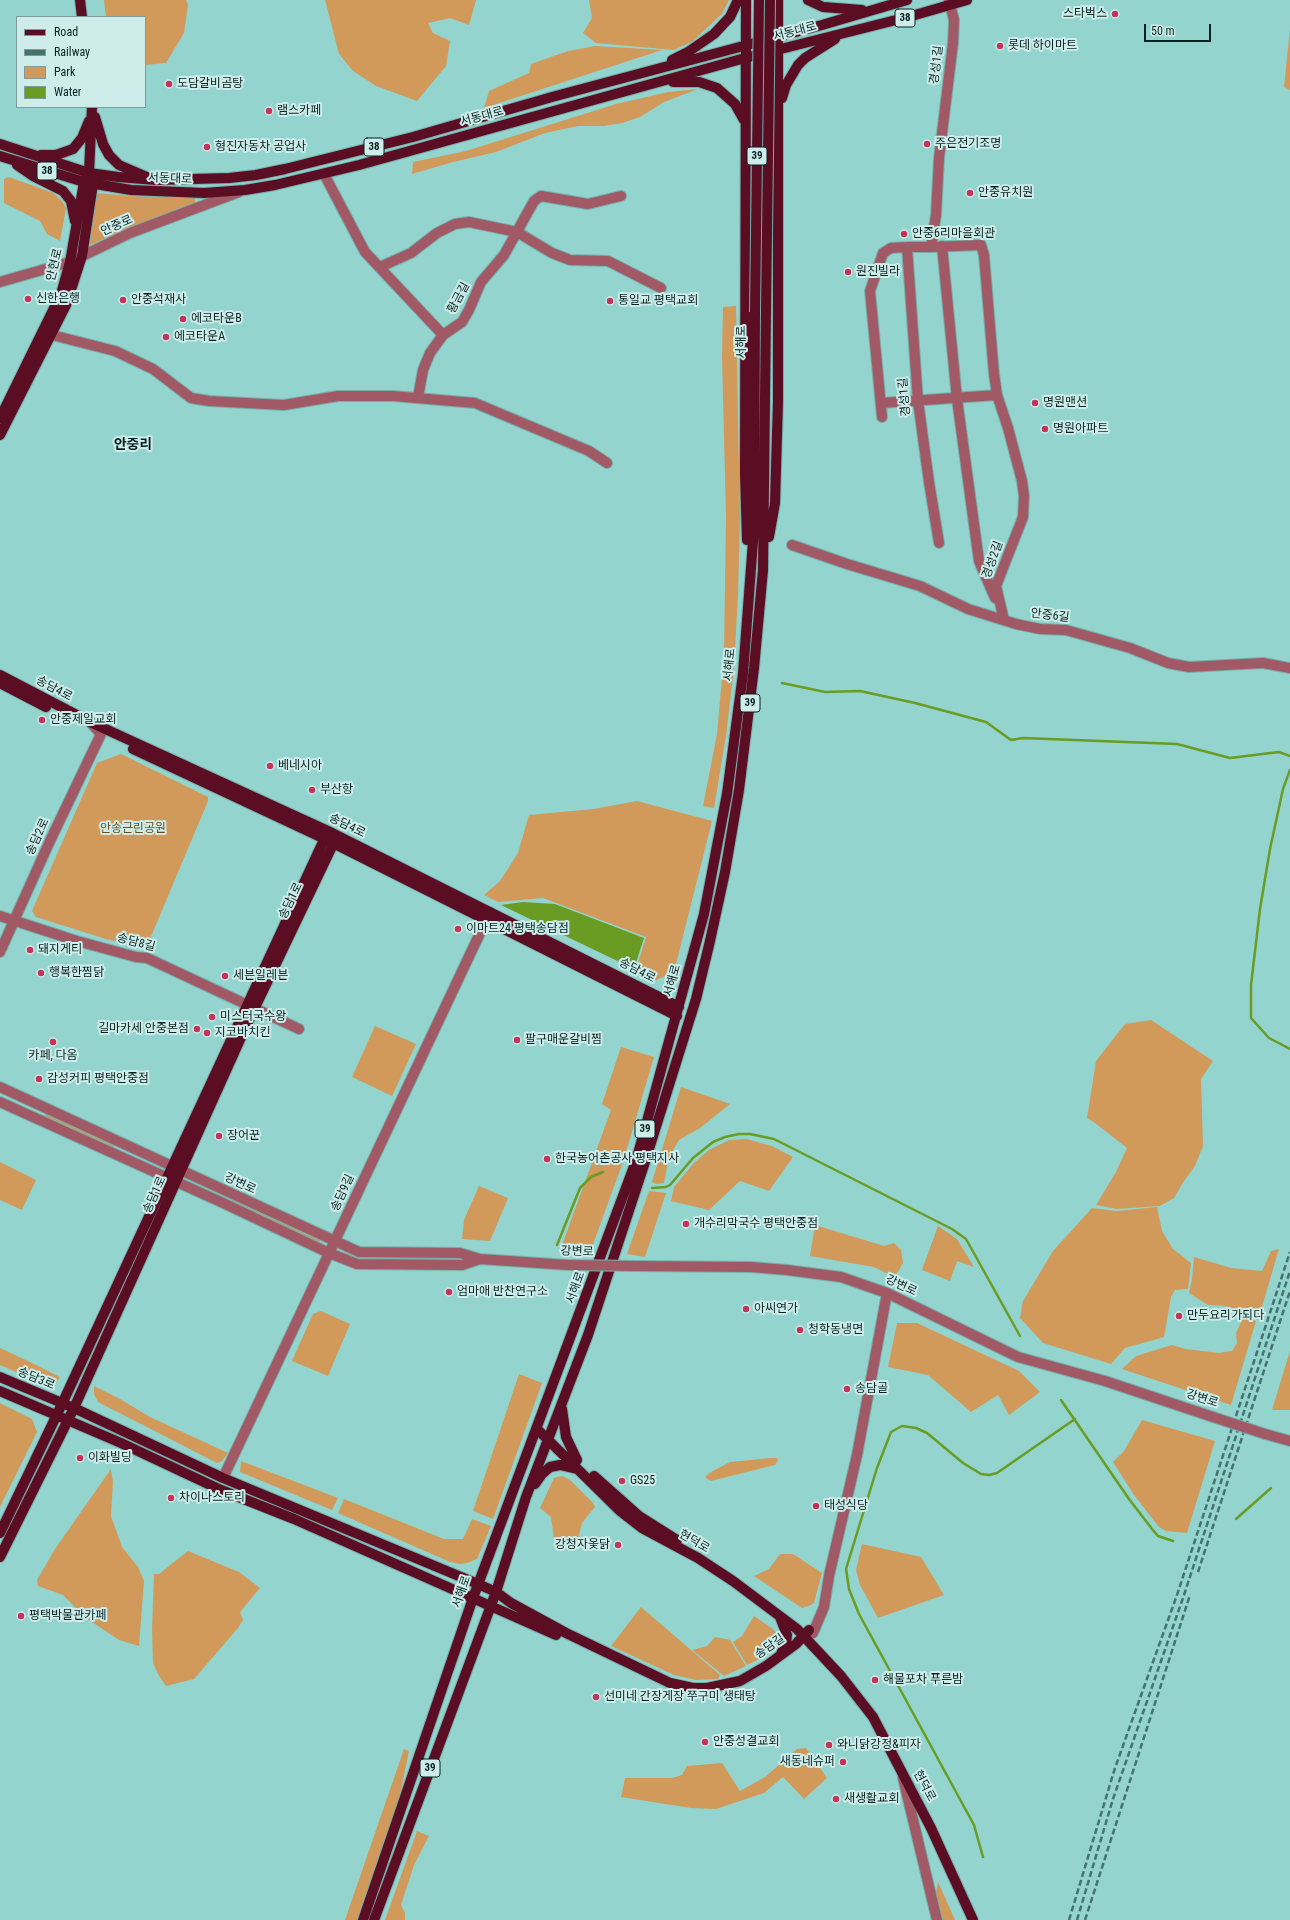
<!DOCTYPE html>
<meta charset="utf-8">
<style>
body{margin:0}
#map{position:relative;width:1290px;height:1920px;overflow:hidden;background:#93d4ce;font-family:"Roboto Condensed",sans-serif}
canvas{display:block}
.legend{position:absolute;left:16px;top:16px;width:130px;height:92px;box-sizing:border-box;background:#ceedea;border:1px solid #7e9c99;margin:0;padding:5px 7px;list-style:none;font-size:12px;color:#072220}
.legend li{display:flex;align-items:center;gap:8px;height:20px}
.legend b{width:20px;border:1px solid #7e9c99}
.scale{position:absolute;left:1144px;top:24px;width:67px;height:18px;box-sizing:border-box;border:2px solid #072220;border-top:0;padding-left:5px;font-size:12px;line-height:14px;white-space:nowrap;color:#072220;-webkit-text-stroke:3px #ceedea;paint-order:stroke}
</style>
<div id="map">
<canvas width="1290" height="1920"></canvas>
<ul class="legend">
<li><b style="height:5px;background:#5b0d24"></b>Road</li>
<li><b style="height:5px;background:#46726e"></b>Railway</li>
<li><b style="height:11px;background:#d19a5a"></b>Park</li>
<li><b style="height:11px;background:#6a9b22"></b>Water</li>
</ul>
<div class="scale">50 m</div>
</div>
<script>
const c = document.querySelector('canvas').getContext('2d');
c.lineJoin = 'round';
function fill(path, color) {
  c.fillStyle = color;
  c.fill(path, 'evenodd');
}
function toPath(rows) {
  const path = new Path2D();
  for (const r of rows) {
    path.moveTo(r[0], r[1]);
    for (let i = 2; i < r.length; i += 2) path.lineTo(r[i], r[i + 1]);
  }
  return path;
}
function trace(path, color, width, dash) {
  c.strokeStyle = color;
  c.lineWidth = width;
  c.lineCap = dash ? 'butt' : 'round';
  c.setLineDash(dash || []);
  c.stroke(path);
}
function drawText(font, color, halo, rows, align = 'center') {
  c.font = font + ' "Roboto Condensed","Noto Sans KR",sans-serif';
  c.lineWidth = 4;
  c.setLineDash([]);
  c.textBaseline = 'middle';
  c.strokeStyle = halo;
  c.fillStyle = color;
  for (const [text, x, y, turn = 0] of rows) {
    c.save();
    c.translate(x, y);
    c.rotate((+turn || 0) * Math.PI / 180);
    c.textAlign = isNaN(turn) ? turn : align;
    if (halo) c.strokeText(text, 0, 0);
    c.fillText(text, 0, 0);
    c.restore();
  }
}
const green = toPath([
 [104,0,186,0,188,5,184,33,166,63,145,65,145,17,106,17],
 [325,0,476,0,469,25,450,18,428,23,433,33,450,41,446,66,417,101,376,86,353,71,339,54],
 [589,0,729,0,722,14,693,41,674,50,596,43,583,33,592,18],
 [1290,29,1290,90,1284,87],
 [595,46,662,50,484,108,489,91,529,73,531,64,568,51],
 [698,89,664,102,640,117,622,123,604,126,578,126,545,133,496,152,453,162,412,174,413,162,466,151,616,104,668,92],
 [9,177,53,193,62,201,66,208,60,241,47,234,40,221,4,203,4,179],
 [95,193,130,196,195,198,195,204,123,230,90,245],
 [736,306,740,518,738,594,734,668,726,736,714,808,703,806,717,734,724,655,726,516,722,357,723,307],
 [121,754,208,797,208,801,147,946,110,940,110,938,109,940,36,917,32,911,97,763],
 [637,801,712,821,674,972,654,981,635,973,646,937,543,898,498,902,484,895,500,881,518,853,529,815,594,809],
 [1151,1020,1213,1061,1201,1079,1203,1146,1195,1166,1184,1181,1174,1198,1160,1206,1117,1209,1096,1205,1116,1172,1127,1148,1095,1123,1087,1118,1096,1061,1125,1024],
 [375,1026,416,1044,392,1096,352,1077],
 [621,1047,654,1057,624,1159,591,1250,561,1248,611,1110,602,1104],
 [681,1087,730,1104,700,1128,679,1140,669,1157,664,1183,656,1184,652,1182],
 [47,1113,112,1143,114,1146,111,1149,44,1117],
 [746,1139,772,1146,793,1157,769,1191,740,1181,709,1210,671,1201,674,1187,694,1163,709,1150,729,1140],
 [0,1162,36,1180,22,1210,0,1200],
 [479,1186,508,1198,490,1241,462,1239,464,1220],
 [649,1191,666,1193,645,1257,627,1254],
 [232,1200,321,1240,321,1241,317,1243,231,1202],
 [1157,1207,1162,1231,1173,1249,1191,1263,1188,1289,1175,1290,1171,1297,1164,1337,1125,1348,1111,1364,1043,1343,1020,1318,1023,1301,1053,1251,1092,1208,1117,1211],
 [815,1225,884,1246,894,1243,901,1250,902,1256,903,1263,899,1270,894,1277,874,1267,810,1256],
 [938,1226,957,1239,974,1267,957,1261,950,1281,922,1270],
 [1279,1249,1258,1320,1226,1306,1208,1305,1189,1293,1192,1279,1194,1257,1231,1268,1262,1271,1271,1251],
 [344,1252,356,1257,432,1259,428,1262,356,1260,343,1256],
 [321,1311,350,1324,328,1376,292,1361,313,1314],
 [1244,1316,1256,1321,1231,1405,1122,1369,1136,1356,1172,1345,1186,1349,1219,1353,1232,1351,1237,1343,1236,1333],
 [897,1323,917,1323,1019,1371,1040,1392,1009,1415,998,1395,971,1412,928,1375,888,1367],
 [0,1348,32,1363,60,1377,56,1383,39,1382,0,1365],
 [1290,1351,1290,1410,1272,1410],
 [519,1374,542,1383,493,1519,473,1511],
 [94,1386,120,1399,150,1417,228,1453,222,1461,217,1463,98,1402,94,1394],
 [0,1403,32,1419,37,1432,0,1507],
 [1142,1420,1215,1441,1187,1533,1166,1531,1159,1527,1134,1495,1113,1462,1124,1451],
 [771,1458,777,1458,778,1460,775,1465,711,1481,706,1478,706,1476,711,1472,730,1462],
 [241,1461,338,1498,332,1510,240,1472],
 [111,1469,113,1482,111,1516,122,1547,138,1567,144,1581,139,1646,119,1640,86,1618,63,1595,38,1586,37,1580,55,1549],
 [562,1476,570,1480,593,1503,595,1507,582,1523,577,1543,555,1546,551,1517,540,1508,554,1478],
 [344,1499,444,1539,463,1539,472,1519,491,1526,477,1559,467,1563,460,1564,450,1562,338,1513],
 [862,1544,921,1557,944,1595,878,1618,860,1585,856,1570],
 [188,1551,239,1572,260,1588,240,1612,243,1620,238,1628,194,1679,166,1686,159,1676,153,1663,152,1629,154,1574,159,1574],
 [780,1554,793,1554,822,1573,814,1603,809,1606,802,1608,754,1576,769,1569],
 [641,1607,720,1675,718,1679,696,1680,674,1675,611,1646],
 [754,1616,773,1629,778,1636,777,1644,766,1656,747,1665,733,1642,742,1636],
 [715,1637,730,1640,746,1666,724,1676,692,1650,707,1646],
 [806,1748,827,1778,804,1799,783,1777,764,1793,716,1809,691,1808,621,1797,625,1778,672,1778,682,1775,687,1766,722,1763,740,1791,765,1777,797,1749],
 [404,1749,409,1751,399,1800,357,1920,345,1920],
 [417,1831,429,1836,414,1865,401,1905,405,1913,405,1920,385,1920],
 [938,1882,955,1920,943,1920,936,1893]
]);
const water = toPath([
 [523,902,555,904,644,938,634,969,501,905]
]);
const stream = toPath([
 [782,683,825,692,860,691,915,703,986,722,1011,740,1023,738,1177,744,1230,758,1279,752,1290,756],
 [1290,770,1283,789,1270,849,1260,909,1251,985,1251,1018,1269,1038,1290,1049],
 [652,1188,666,1187,670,1185,693,1158,713,1142,725,1137,739,1134,750,1134,774,1139,952,1229,966,1239,1020,1336],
 [557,1245,580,1188,591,1177,603,1172],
 [1061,1400,1129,1499,1152,1529,1158,1536,1173,1541],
 [1236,1519,1271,1488],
 [983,1857,974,1825,859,1614,849,1589,846,1569,877,1468,891,1432,902,1426,916,1428,927,1433,963,1463,981,1474,989,1475,997,1473,1075,1419]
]);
const minor = toPath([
 [324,174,365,252,443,335],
 [942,246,957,399,979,561,995,598],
 [931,247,981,245,984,255,994,374,997,395,1008,428,1022,481,1024,496,1023,517,996,586,1004,620],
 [380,267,411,253,437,233,455,224,469,222,517,232,552,253,570,260,608,261,661,288],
 [0,282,70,262,130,233,239,192],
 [52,335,115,351,153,369,191,398,209,401,284,405,338,396,393,396,475,403,589,451,607,463],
 [418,397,423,370,430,353,443,335,462,322,469,310,481,282,504,255,534,201,541,196,588,204,621,196],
 [881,403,997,395],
 [882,417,870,291,883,253,891,248,907,247],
 [939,543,929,482,918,401,907,247,931,247,936,215,939,158,953,43,954,20,949,0],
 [792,545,847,564,920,586,968,609,1016,624,1040,629,1066,630,1130,648,1168,663,1189,667,1263,663,1290,668],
 [0,916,77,941,136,957,147,958,299,1029],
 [0,952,49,843,101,734,90,722],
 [0,1087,359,1252,460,1253,480,1259,568,1265],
 [0,1102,221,1202,329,1253,357,1264,462,1265,480,1259],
 [636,1266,751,1267,787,1270,841,1277,887,1293,1018,1357,1105,1381,1213,1417],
 [1265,1434,1290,1441],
 [223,1478,490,912],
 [813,1633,824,1607,829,1576,857,1455,887,1293],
 [903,1778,937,1920]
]);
const major = toPath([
 [80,0,82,17],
 [746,0,745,474,747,540],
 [808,0,823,7,862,10],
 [672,60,688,52,714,34,730,17,738,0],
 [673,82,699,82,717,88,735,104,744,120],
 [782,98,786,85,798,65,805,58,835,39],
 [95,117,103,144,109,155,119,165,147,177],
 [0,144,89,173,118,177,156,180,229,178,256,175,285,169,413,137,552,97,822,25,907,0],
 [41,155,56,155,73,149,82,138,89,121],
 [0,156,84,182,131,190,204,193,245,190,275,185,359,165,745,58,908,17,967,0],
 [17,165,33,176,63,191,71,201,75,221],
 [0,418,61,294,70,262,84,182,89,173,92,107],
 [0,435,66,305,82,256,93,184,91,179],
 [769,537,775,503,778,401,778,0],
 [0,675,90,722,328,831,679,1007],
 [0,683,46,707],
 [133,749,325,839,677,1016],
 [0,1377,74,1408,223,1478,478,1584,496,1592,511,1603,566,1633,670,1683,693,1688,707,1688,740,1681,766,1666,796,1644,809,1630],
 [0,1391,121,1443,221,1490,294,1519,556,1635],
 [562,1409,566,1437,577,1460],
 [537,1429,619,1510,642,1528,698,1558,733,1581,797,1629,841,1676,873,1717,931,1828,973,1920],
 [594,1476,639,1516,677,1540],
 [535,1484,542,1474,550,1467,560,1465,577,1469],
 [0,1533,62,1404,328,831],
 [0,1557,74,1408,248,1022,337,836],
 [780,1617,787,1635,786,1643,781,1654],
 [363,1920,473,1598,636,1161,704,914,727,794,743,674,754,528,755,312],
 [374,1920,496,1592,526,1497,588,1335,644,1165,696,999,710,941,725,872,739,790,754,668,763,570,766,310]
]);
const rail = toPath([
 [1198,1572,1290,1291],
 [1069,1920,1115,1768,1177,1595,1290,1252],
 [1077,1920,1113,1799,1184,1595,1290,1271],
 [1085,1920,1190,1595]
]);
const minorBridge = toPath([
 [568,1265,636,1266],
 [1213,1417,1265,1434]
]);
const majorBridge = toPath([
 [766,310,770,0],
 [755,312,759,0]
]);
const markers = [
 [1115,14,4,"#c3335a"],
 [1000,46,4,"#c3335a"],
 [169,84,4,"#c3335a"],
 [269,111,4,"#c3335a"],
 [927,144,4,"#c3335a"],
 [207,147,4,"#c3335a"],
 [970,193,4,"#c3335a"],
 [904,234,4,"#c3335a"],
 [848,272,4,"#c3335a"],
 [28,299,4,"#c3335a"],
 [123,300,4,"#c3335a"],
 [610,301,4,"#c3335a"],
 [183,319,4,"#c3335a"],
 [166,337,4,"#c3335a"],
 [1035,403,4,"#c3335a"],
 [1045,429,4,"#c3335a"],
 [42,720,4,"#c3335a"],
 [270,766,4,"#c3335a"],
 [312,790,4,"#c3335a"],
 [458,929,4,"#c3335a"],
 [30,950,4,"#c3335a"],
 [41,973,4,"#c3335a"],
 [225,976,4,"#c3335a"],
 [212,1017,4,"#c3335a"],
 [197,1029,4,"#c3335a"],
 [207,1033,4,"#c3335a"],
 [517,1040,4,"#c3335a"],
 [53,1042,4,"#c3335a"],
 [39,1079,4,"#c3335a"],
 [219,1136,4,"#c3335a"],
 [547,1159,4,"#c3335a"],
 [686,1224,4,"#c3335a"],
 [449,1292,4,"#c3335a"],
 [746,1309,4,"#c3335a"],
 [1179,1316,4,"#c3335a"],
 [800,1330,4,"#c3335a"],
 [847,1389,4,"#c3335a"],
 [80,1458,4,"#c3335a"],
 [622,1481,4,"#c3335a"],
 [171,1498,4,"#c3335a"],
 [816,1506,4,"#c3335a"],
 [618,1545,4,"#c3335a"],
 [21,1616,4,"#c3335a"],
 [875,1680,4,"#c3335a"],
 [596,1697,4,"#c3335a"],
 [705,1742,4,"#c3335a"],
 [829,1745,4,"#c3335a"],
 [843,1762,4,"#c3335a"],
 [836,1799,4,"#c3335a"]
];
const shields = [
 [905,18,20],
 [374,147,20],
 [757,156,20],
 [47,171,20],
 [750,703,20],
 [645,1129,20],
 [430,1768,20]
];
const shieldNames = [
 ["38",905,18],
 ["38",374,147],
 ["39",757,156],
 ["38",47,171],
 ["39",750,703],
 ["39",645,1129],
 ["39",430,1768]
];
const poiNames = [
 ["스타벅스",1107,14,"right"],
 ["롯데 하이마트",1008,46],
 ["도담갈비곰탕",177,84],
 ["램스카페",277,111],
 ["주은전기조명",935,144],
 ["형진자동차 공업사",215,147],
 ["안중유치원",978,193],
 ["안중6리마을회관",912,234],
 ["원진빌라",856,272],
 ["신한은행",36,299],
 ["안중석재사",131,300],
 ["통일교 평택교회",618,301],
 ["에코타운B",191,319],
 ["에코타운A",174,337],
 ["명원맨션",1043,403],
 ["명원아파트",1053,429],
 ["안중제일교회",50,720],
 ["베네시아",278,766],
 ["부산항",320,790],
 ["이마트24 평택송담점",466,929],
 ["돼지게티",38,950],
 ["행복한찜닭",49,973],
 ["세븐일레븐",233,976],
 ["미스터국수왕",220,1017],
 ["길마카세 안중본점",189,1029,"right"],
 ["지코바치킨",215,1033],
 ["팔구매운갈비찜",525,1040],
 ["카페, 다옴",53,1056,"center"],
 ["감성커피 평택안중점",47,1079],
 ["장어꾼",227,1136],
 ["한국농어촌공사 평택지사",555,1159],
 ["개수리막국수 평택안중점",694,1224],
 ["엄마애 반찬연구소",457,1292],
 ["아씨연가",754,1309],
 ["만두요리가되다",1187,1316],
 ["청학동냉면",808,1330],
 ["송담골",855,1389],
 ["이화빌딩",88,1458],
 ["GS25",630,1481],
 ["차이나스토리",179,1498],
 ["태성식당",824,1506],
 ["강청자옻닭",610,1545,"right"],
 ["평택박물관카페",29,1616],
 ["해물포차 푸른밤",883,1680],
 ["선미네 간장게장 쭈구미 생태탕",604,1697],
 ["안중성결교회",713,1742],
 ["와니닭강정&피자",837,1745],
 ["새동네슈퍼",835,1762,"right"],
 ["새생활교회",844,1799]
];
const streetNames = [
 ["서동대로",795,32,-15],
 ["경성1길",937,65,-83],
 ["서동대로",482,117,-15],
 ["서동대로",170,179,2],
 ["안중로",117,226,-24],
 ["안현로",55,265,-76],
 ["황금길",459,298,-62],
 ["서해로",742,342,-90],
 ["경성1길",905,397,-95],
 ["경성2길",993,560,-70],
 ["안중6길",1050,616,7],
 ["서해로",730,665,-84],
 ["송담4로",54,689,28],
 ["송담4로",347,826,26],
 ["송담2로",38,837,-65],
 ["송담1로",291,901,-64],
 ["송담8길",136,943,15],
 ["송담4로",637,971,27],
 ["서해로",673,981,-75],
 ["강변로",240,1184,25],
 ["송담9길",343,1193,-65],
 ["송담1로",155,1195,-66],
 ["강변로",577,1252,2],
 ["강변로",901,1286,25],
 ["서해로",576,1288,-70],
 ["송담3로",36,1379,23],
 ["강변로",1202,1399,18],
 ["현덕로",694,1542,30],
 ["서해로",462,1592,-71],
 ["송담길",770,1647,-35],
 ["현덕로",924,1786,62]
];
const parkNames = [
 ["안송근린공원",133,829]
];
const quarterNames = [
 ["안중리",133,445]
];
fill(green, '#d19a5a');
fill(water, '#6a9b22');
trace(stream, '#6a9b22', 2.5);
trace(minor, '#77b0ab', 12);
trace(major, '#77b0ab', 12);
trace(minor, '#a25966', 10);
trace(major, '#5b0d24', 10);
trace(rail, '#46726e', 2.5, [6, 3]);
trace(minorBridge, '#77b0ab', 12, []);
trace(majorBridge, '#77b0ab', 12, []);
trace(minorBridge, '#a25966', 10);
trace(majorBridge, '#5b0d24', 10);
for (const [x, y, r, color] of markers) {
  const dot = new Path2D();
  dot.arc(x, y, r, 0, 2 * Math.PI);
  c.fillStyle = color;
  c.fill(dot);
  trace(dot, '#ceedea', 1.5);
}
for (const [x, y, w] of shields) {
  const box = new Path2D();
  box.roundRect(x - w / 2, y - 9, w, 18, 3);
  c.fillStyle = '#ceedea';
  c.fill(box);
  trace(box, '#072220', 1);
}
drawText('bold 11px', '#072220', null, shieldNames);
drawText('12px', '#072220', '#ceedea', poiNames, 'left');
drawText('12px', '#072220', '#ceedea', streetNames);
drawText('12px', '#6f4d22', '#ceedea', parkNames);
drawText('bold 14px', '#072220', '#ceedea', quarterNames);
</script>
